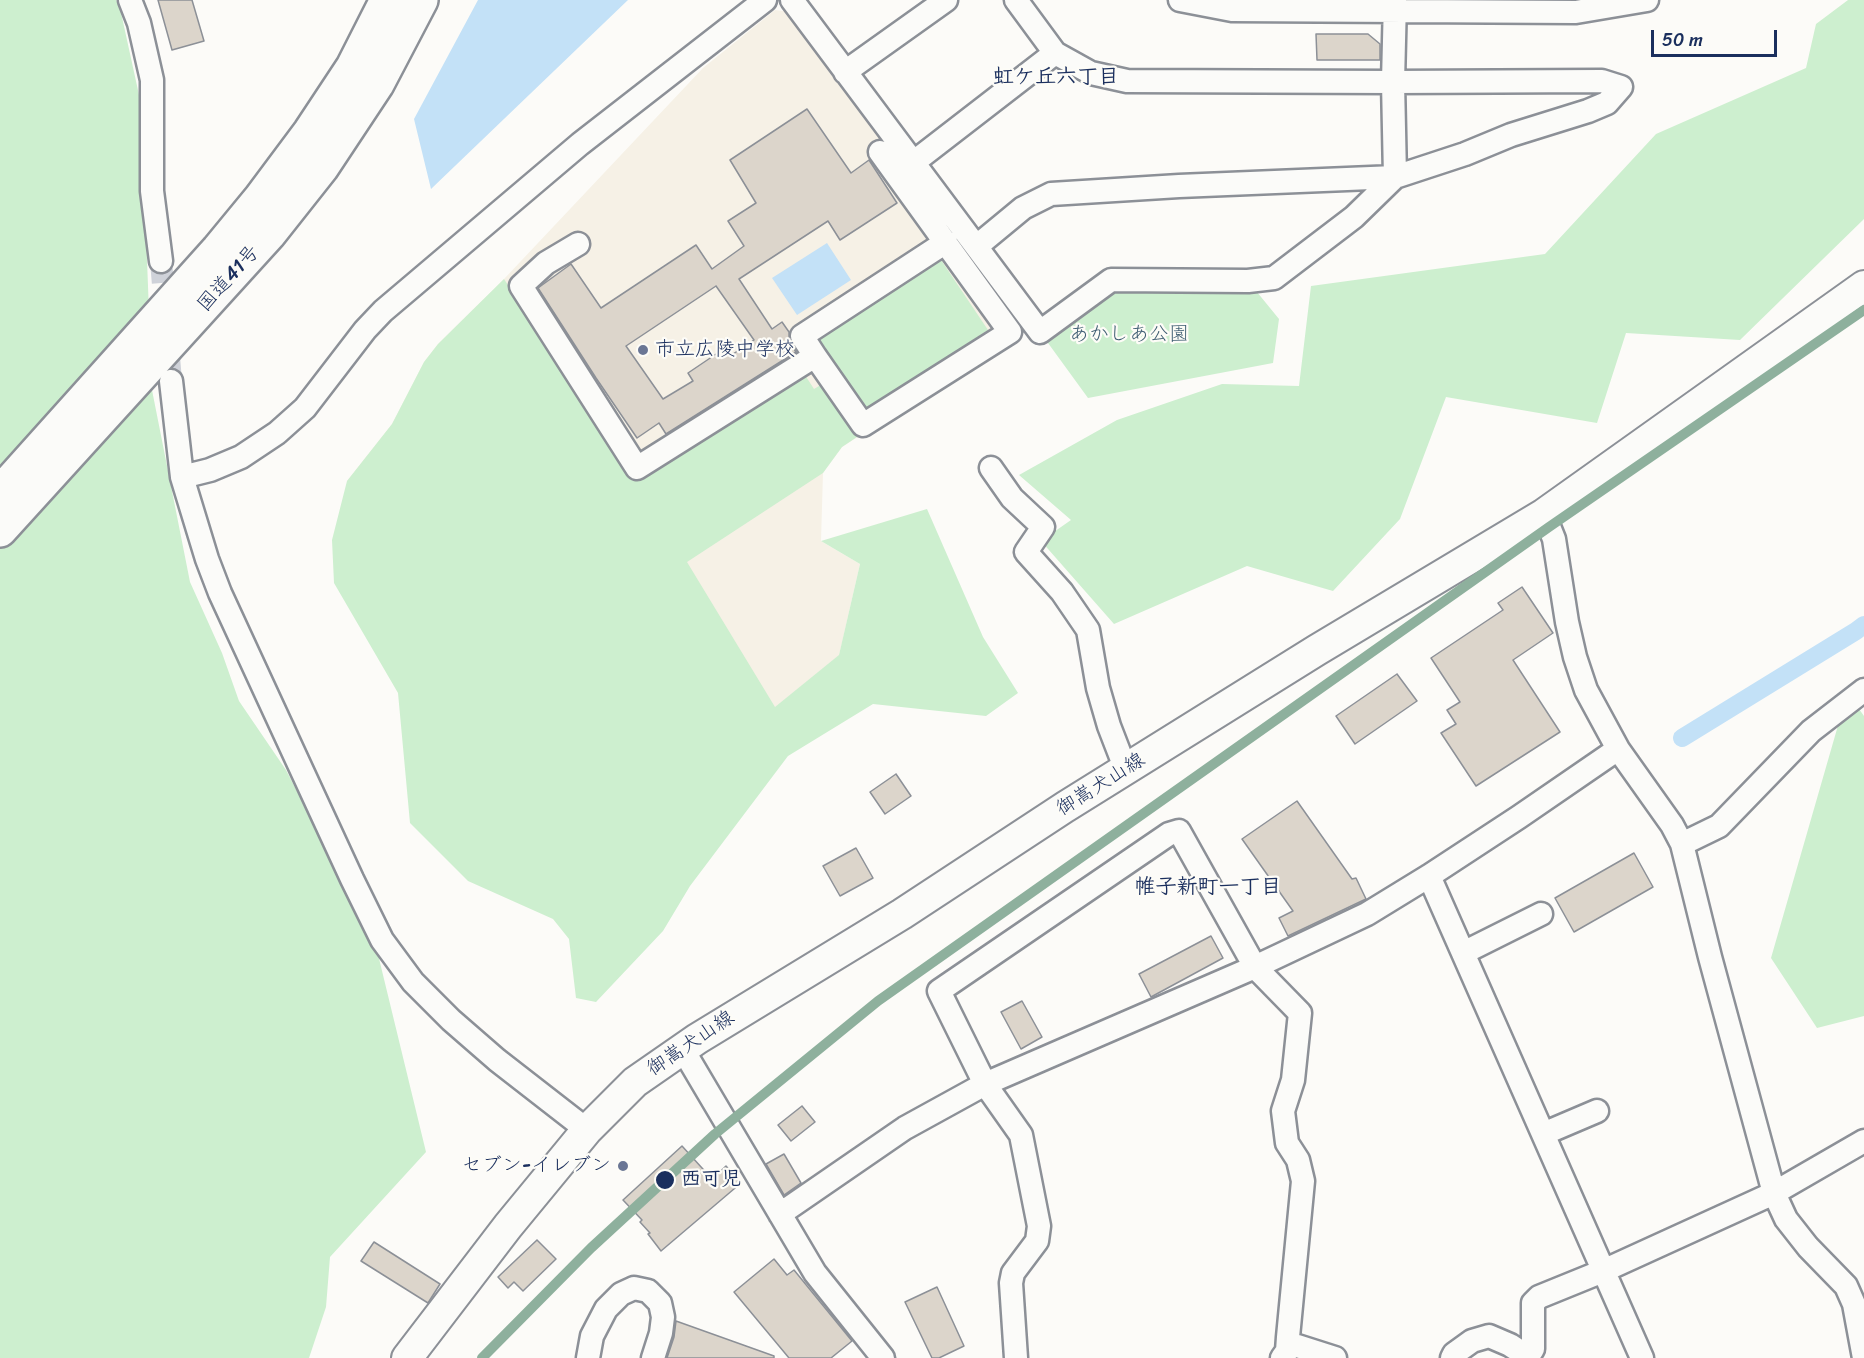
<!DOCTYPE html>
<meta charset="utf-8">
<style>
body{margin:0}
#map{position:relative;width:1864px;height:1358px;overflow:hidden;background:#fcfbf8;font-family:Sriracha,sans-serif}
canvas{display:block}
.scale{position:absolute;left:1651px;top:30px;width:126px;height:27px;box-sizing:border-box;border:3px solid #1b2f5e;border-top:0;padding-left:8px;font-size:18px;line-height:21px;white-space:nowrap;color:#1b2f5e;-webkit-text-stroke:4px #fdfcf7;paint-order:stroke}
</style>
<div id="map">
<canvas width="1864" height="1358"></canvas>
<div class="scale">50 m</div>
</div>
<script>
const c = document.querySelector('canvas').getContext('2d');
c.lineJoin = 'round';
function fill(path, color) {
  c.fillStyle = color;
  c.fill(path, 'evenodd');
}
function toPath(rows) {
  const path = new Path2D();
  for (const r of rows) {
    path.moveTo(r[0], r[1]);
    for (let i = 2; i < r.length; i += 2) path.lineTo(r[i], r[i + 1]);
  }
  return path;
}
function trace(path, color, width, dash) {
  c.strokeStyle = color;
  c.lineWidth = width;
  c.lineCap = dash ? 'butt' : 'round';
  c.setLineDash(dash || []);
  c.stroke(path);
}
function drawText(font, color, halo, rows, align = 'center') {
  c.font = font + ' Sriracha,"Klee One",sans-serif';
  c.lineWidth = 4.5;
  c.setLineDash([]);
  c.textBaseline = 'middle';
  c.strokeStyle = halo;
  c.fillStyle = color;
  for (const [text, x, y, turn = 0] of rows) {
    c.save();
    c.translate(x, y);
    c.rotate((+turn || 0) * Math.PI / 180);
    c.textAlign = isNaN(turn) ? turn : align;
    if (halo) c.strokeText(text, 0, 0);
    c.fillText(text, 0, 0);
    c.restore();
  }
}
const built = toPath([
 [775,10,791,12,1021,332,842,447,823,473,821,541,860,564,839,656,775,708,347,481,392,424,424,362,438,344,504,279,703,68]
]);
const green = toPath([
 [0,0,116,0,120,8,141,104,152,390,190,582,222,653,239,701,286,770,375,942,426,1152,330,1257,326,1307,309,1358,0,1358],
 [1848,0,1864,0,1864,219,1740,340,1626,333,1597,423,1446,397,1400,519,1333,591,1247,566,1114,624,1041,541,1071,520,1019,475,1117,420,1222,384,1299,386,1311,286,1545,254,1656,134,1806,68,1816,24],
 [939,257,988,330,866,410,817,337],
 [504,279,634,479,803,372,814,389,824,383,860,435,842,447,823,473,687,562,775,707,839,655,860,564,821,541,927,509,983,637,1018,693,986,716,873,704,788,756,690,886,663,931,596,1002,576,998,569,939,553,919,468,881,410,823,398,693,334,583,332,540,347,481,392,424,424,362,438,344],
 [1111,280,1248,281,1279,319,1273,363,1088,398,1040,332],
 [1859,709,1864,716,1864,1016,1817,1028,1771,958,1839,722]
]);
const water = toPath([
 [478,0,628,0,431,189,414,119],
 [827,243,851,280,797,315,772,278]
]);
const canal = toPath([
 [1682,738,1856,631,1864,625]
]);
const building = toPath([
 [158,0,192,0,204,41,172,50,158,0],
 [1316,34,1368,34,1380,44,1380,60,1317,60,1316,34],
 [807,109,851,173,869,160,897,203,840,240,828,221,739,279,772,329,782,322,789,332,790,343,796,352,666,434,659,423,637,438,596,378,538,288,571,264,601,308,696,245,712,269,744,246,728,221,756,203,730,160,807,109],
 [716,286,754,340,730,356,725,348,688,373,693,381,663,399,626,346,716,286],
 [1522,587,1553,633,1513,660,1560,732,1476,786,1441,733,1456,724,1447,710,1460,702,1431,658,1503,610,1498,603,1522,587],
 [1397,674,1417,701,1355,744,1336,716,1397,674],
 [896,774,911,796,885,814,870,792,896,774],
 [1297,801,1352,879,1356,878,1366,899,1288,936,1279,918,1293,911,1242,839,1297,801],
 [856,848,873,878,840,896,823,866,856,848],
 [1634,853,1653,887,1574,932,1555,898,1634,853],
 [1211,936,1223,958,1151,997,1139,974,1211,936],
 [1022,1001,1042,1037,1021,1049,1001,1012,1022,1001],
 [802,1106,815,1122,791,1141,778,1125,802,1106],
 [682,1146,712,1179,726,1166,741,1183,661,1251,648,1234,650,1233,640,1222,642,1220,623,1200,682,1146],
 [784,1154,801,1183,784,1195,766,1164,784,1154],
 [537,1240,556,1259,523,1291,514,1282,508,1288,498,1277,537,1240],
 [374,1242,440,1284,428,1303,361,1261,374,1242],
 [774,1259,787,1275,794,1270,852,1341,831,1358,789,1358,734,1292,774,1259],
 [937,1287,964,1346,939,1358,932,1358,905,1302,937,1287],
 [676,1321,774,1356,774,1358,667,1358,674,1337,676,1321]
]);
const minorTunnel = toPath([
 [161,261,171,381]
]);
const minor = toPath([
 [130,0,139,23,152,80,152,191,161,261],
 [792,0,1040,332,1111,280,1248,281,1274,278,1354,217,1395,177,1393,82,1395,0],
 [1180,0,1232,10,1576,12,1647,0],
 [845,72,946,0],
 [914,162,1055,53],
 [578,244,546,263,521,286,637,468,815,356,863,425,1010,332,880,152],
 [977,246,1023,208,1051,194,1179,186,1395,177,1465,154,1511,135,1588,111,1607,103,1621,87,1602,81,1393,82,1127,81,1091,73,1055,53,1016,0],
 [815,356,802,336,946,242],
 [171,381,182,477,207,559,220,593,352,879,382,940,413,982,451,1020,497,1060,587,1130],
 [991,468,1012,498,1043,527,1026,552,1062,592,1088,630,1098,688,1109,726,1126,770],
 [182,477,210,470,241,457,277,433,305,408,365,330,383,311,580,144,765,0],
 [1544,514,1554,539,1567,622,1575,657,1586,690,1618,749,1672,825,1682,844,1710,957,1774,1193,1786,1219,1808,1247,1846,1286,1854,1304,1864,1358],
 [1682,844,1719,826,1811,731,1864,690],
 [1429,876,1642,1358],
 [1463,953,1541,914],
 [682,1048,815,1273,883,1358],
 [1543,1134,1597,1111],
 [780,1214,905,1128,985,1084,1255,967,1367,914,1429,876,1519,817,1618,749],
 [1288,1343,1335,1358],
 [588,1358,592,1336,606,1309,621,1294,634,1288,648,1291,660,1303,663,1317,661,1333,653,1358],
 [1016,1358,1011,1283,1013,1273,1037,1241,1039,1226,1021,1135,985,1084,939,991,1169,834,1179,831,1255,967,1300,1013,1293,1080,1283,1111,1287,1143,1298,1160,1303,1181,1288,1337,1287,1351,1282,1358],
 [1452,1358,1454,1354,1472,1341,1489,1336,1510,1345,1522,1353,1529,1355,1533,1349,1533,1303,1539,1297,1603,1271,1774,1193,1864,1141]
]);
const major = toPath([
 [407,1358,508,1226,587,1130,635,1082,697,1039,902,914,1065,807,1317,650,1544,514,1864,286]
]);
const highway = toPath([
 [0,493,218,250,260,199,310,132,353,67,387,0],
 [0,530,269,234,322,167,377,84,421,0]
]);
const rail1 = toPath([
 [482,1358,591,1248,715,1134,878,1001,1549,527,1864,310]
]);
const markers = [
 [643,350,6,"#6a7694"],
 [623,1166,6,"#6a7694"],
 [665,1180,10,"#1b2f5e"]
];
const streetNames = [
 ["国道41号",229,279,-48],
 ["御嵩犬山線",1101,785,-32],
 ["御嵩犬山線",691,1044,-34]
];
const parkNames = [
 ["あかしあ公園",1129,335]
];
const poiNames = [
 ["市立広陵中学校",655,350],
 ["セブン-イレブン",611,1166,"right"]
];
const stopNames = [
 ["西可児",681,1180]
];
const neighbourhoodNames = [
 ["虹ケ丘六丁目",1056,78],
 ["帷子新町一丁目",1208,888]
];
fill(built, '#f6f1e6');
fill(green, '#cdefcf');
fill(water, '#c3e1f7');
trace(canal, '#c3e1f7', 18);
fill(building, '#dcd5cb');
trace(building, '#8c9097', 1.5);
trace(minorTunnel, '#cfd2d9', 22, [22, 11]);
trace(minor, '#8c9097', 27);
trace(major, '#8c9097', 34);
trace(highway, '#8c9097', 38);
trace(minor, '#fbfbf9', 22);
trace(major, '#fbfbf9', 30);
trace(highway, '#fbfbf9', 33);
trace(rail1, '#8eb09d', 10);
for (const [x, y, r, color] of markers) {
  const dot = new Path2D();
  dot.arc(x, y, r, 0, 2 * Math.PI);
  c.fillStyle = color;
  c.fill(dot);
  trace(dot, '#fdfcf7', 2);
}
drawText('20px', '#1b2f5e', '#fdfcf7', streetNames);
drawText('20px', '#3e5d72', '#fdfcf7', parkNames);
drawText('20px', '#1b2f5e', '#fdfcf7', poiNames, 'left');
drawText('bold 20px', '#1b2f5e', '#fdfcf7', stopNames, 'left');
drawText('bold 21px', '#1b2f5e', '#fdfcf7', neighbourhoodNames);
</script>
